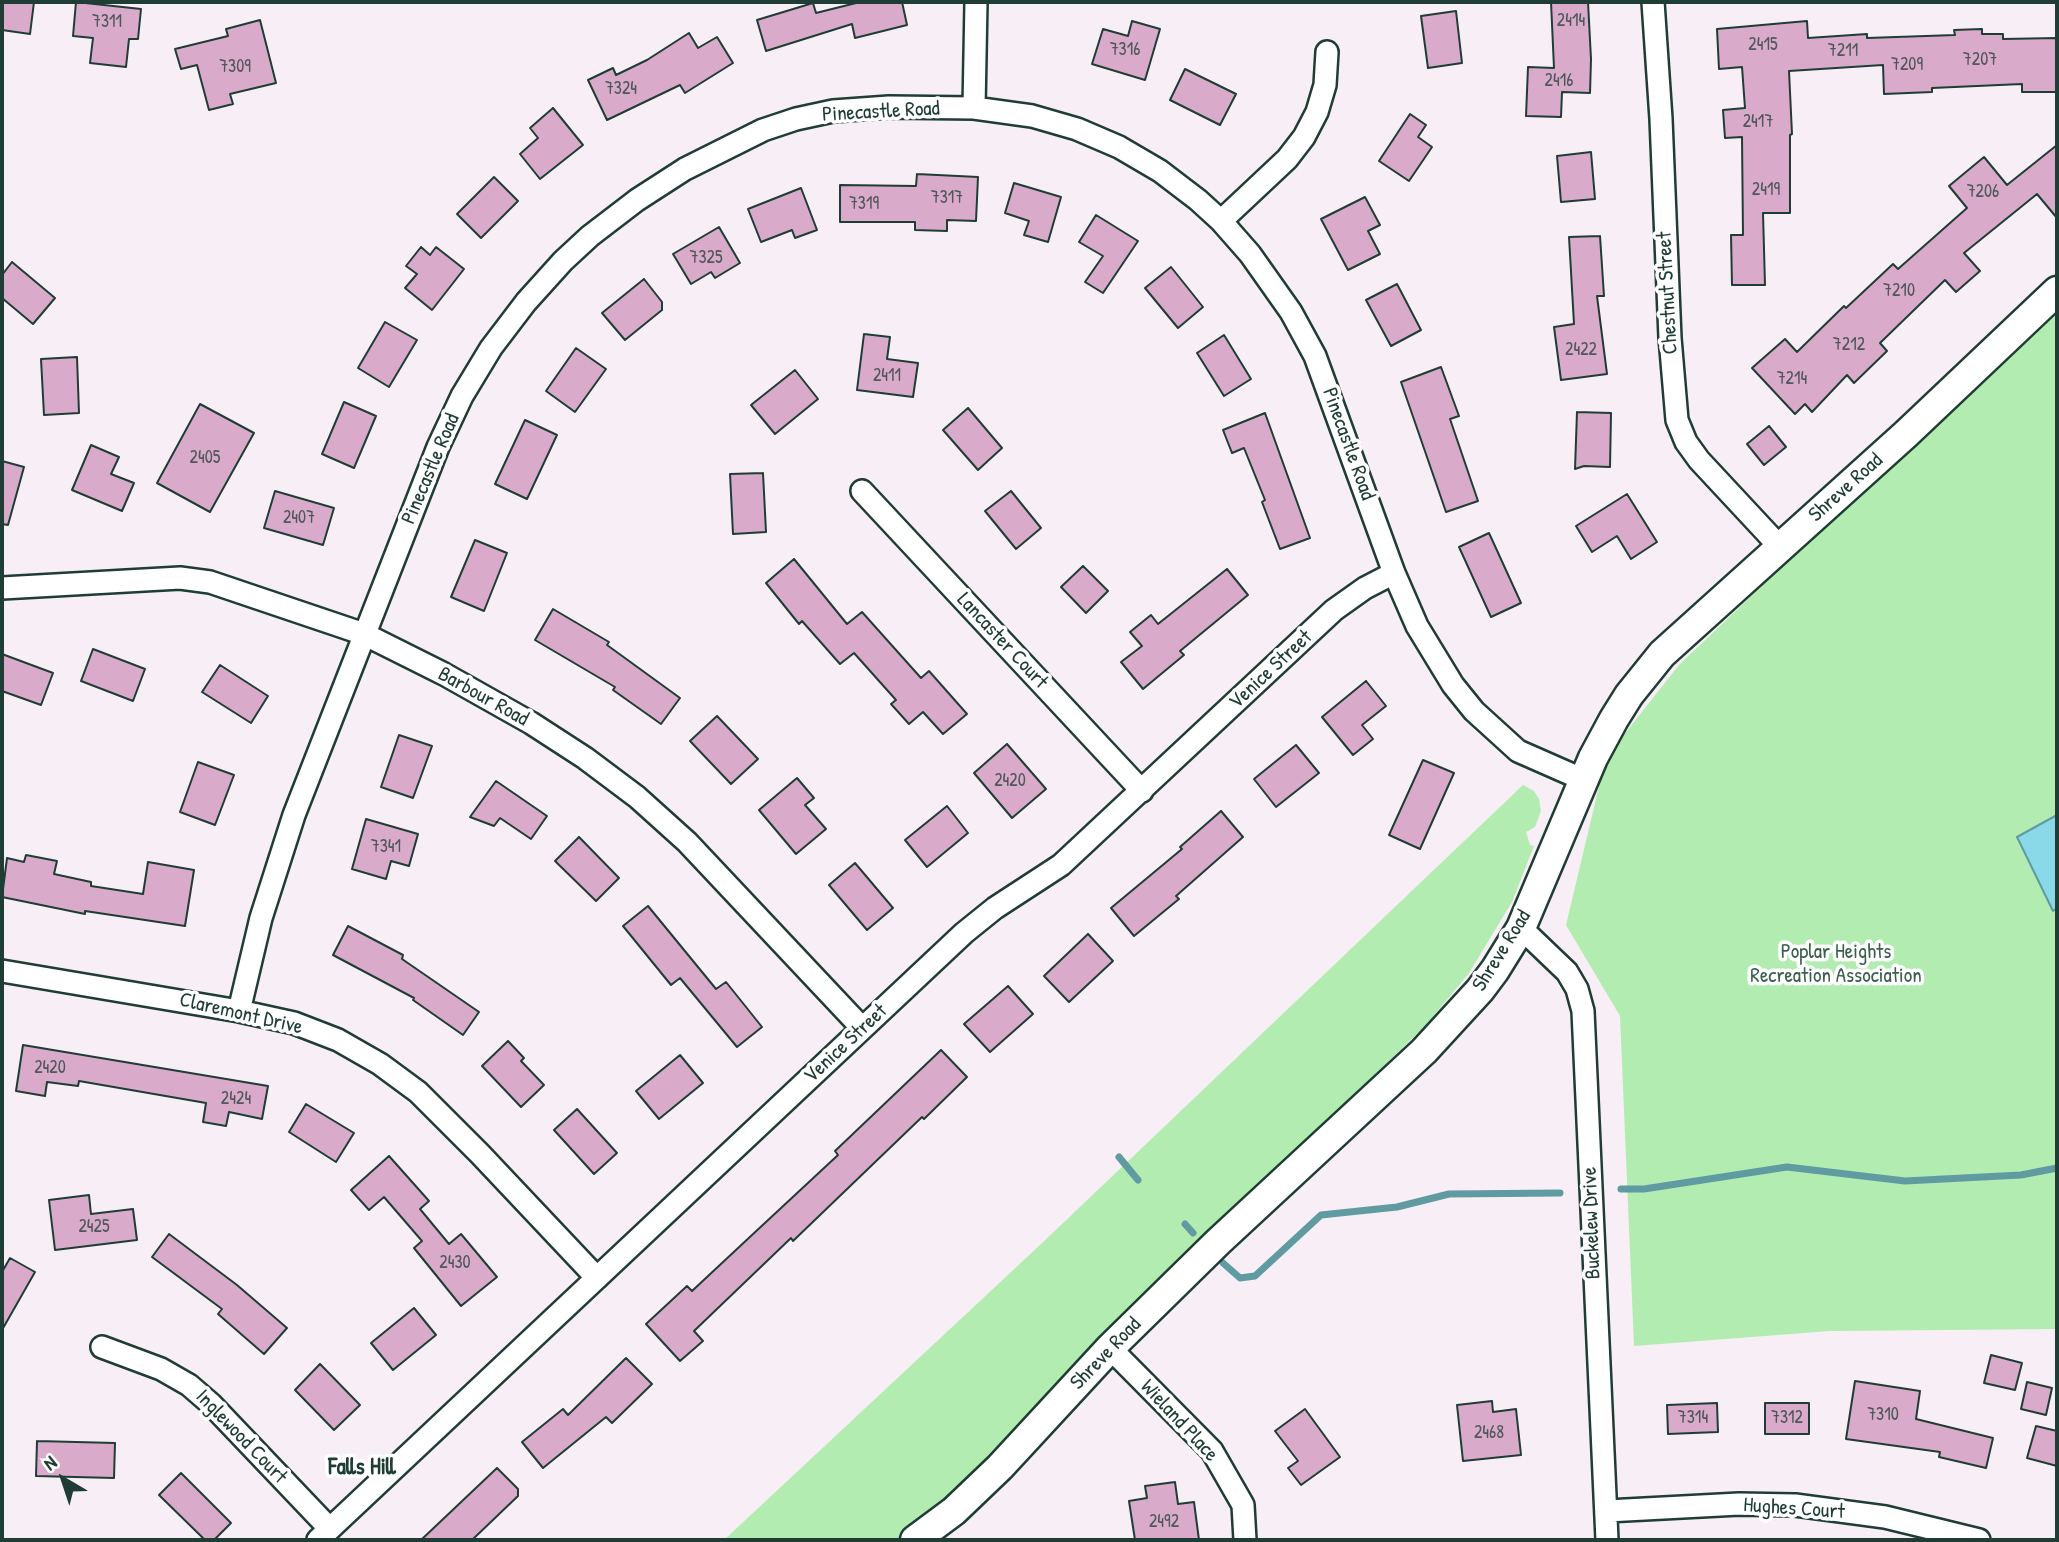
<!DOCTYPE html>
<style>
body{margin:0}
#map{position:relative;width:2059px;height:1542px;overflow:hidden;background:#f8eef5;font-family:"Patrick Hand",sans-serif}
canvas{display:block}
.frame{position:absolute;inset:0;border:4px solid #1f3d34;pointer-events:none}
.north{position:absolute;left:28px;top:1444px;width:70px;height:70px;-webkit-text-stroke:5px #fff;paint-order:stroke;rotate:321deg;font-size:19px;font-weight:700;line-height:28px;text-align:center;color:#1f3d34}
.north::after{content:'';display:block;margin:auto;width:24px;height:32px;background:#1f3d34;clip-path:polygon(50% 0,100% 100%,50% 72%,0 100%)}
</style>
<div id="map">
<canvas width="2059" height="1542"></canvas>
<div class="frame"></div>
<div class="north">N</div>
</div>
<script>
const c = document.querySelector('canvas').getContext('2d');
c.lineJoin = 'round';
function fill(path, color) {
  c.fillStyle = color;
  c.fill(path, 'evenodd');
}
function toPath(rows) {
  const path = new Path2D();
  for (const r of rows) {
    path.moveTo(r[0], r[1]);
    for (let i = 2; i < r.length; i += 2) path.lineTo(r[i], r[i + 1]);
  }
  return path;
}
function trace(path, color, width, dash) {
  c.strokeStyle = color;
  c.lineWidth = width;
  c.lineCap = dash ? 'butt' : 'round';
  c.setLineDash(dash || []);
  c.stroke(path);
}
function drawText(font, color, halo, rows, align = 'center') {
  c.font = font + ' "Patrick Hand",sans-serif';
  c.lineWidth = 7;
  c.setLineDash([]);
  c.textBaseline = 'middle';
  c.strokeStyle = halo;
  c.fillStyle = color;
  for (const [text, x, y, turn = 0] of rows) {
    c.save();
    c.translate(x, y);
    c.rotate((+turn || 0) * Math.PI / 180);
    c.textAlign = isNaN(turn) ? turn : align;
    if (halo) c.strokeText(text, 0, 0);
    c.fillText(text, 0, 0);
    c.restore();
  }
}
const green = toPath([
 [2057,305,2057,1329,1830,1331,1634,1346,1620,1016,1566,925,1601,778,1622,737,1679,665],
 [1523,785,1534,791,1539,799,1541,811,1535,827,1526,832,1530,845,1534,846,1512,902,1469,973,1426,1025,1103,1338,1018,1432,945,1503,895,1540,724,1540,1040,1245]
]);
const water = toPath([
 [2057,815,2057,908,2053,911,2017,837,2057,815]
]);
const stream = toPath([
 [1119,1157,1138,1180],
 [1621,1189,1644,1189,1787,1167,1905,1181,2021,1175,2057,1168],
 [1185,1224,1193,1233],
 [1223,1263,1240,1278,1255,1276,1321,1215,1397,1207,1449,1194,1560,1193]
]);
const building = toPath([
 [2,2,34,2,30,34,2,30,2,2],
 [76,2,141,9,138,39,129,39,126,67,90,63,93,38,73,36,76,2],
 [860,2,902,2,907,25,855,38,852,24,766,51,757,20,813,3,816,13,860,2],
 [1551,2,1588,2,1591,59,1590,93,1562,92,1561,117,1526,116,1528,67,1554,68,1551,2],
 [1456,11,1462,63,1428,68,1421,16,1456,11],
 [260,20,276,83,230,94,233,104,209,110,197,65,181,69,175,49,228,36,226,29,260,20],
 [1132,21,1160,29,1145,80,1092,64,1103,29,1128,36,1132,21],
 [1807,21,1808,38,1867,34,1867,38,1955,35,1954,30,1982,29,1982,34,2003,34,2003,39,2057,38,2057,92,2022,92,2022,84,1932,88,1932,92,1884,94,1883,65,1789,71,1792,134,1790,135,1790,213,1763,213,1765,285,1732,285,1731,235,1743,235,1742,137,1725,138,1723,110,1745,108,1742,67,1719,69,1717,29,1807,21],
 [689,33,698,48,717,37,733,63,685,93,680,85,607,120,588,80,613,68,616,75,647,60,689,33],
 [1185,69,1236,94,1220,125,1170,100,1185,69],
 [553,108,583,145,540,179,520,154,538,138,530,128,553,108],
 [1410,114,1426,125,1418,137,1432,147,1409,181,1379,161,1410,114],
 [2057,145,2057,218,2037,194,1964,253,1980,271,1956,292,1945,280,1880,343,1887,351,1854,383,1847,375,1812,412,1805,404,1795,414,1752,368,1785,339,1797,352,1844,306,1846,308,1893,264,1898,269,1967,208,1949,186,1984,157,2007,185,2057,145],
 [1591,152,1595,199,1561,202,1557,156,1591,152],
 [917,174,978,177,976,221,947,220,947,231,915,230,915,222,840,222,840,185,916,186,917,174],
 [494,177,518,201,481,238,457,214,494,177],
 [1014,183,1061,197,1048,242,1024,235,1029,221,1005,213,1014,183],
 [801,188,817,230,795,238,792,230,761,242,748,209,801,188],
 [1365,197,1380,225,1368,231,1380,254,1348,270,1321,219,1365,197],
 [1096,215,1138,241,1103,293,1085,282,1103,256,1079,242,1096,215],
 [719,227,740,263,715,278,711,272,691,284,673,254,719,227],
 [1600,236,1604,296,1597,296,1607,374,1561,380,1554,327,1574,324,1569,237,1600,236],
 [421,247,430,255,436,247,464,269,432,310,405,288,417,274,406,266,421,247],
 [12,262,55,298,33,324,2,298,2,275,12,262],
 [1171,267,1203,307,1178,328,1145,288,1171,267],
 [644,279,662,302,662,310,625,340,602,313,644,279],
 [1397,284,1421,330,1391,346,1366,300,1397,284],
 [385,322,417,340,389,387,358,368,385,322],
 [864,334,890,337,887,359,918,363,913,397,857,390,864,334],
 [1224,335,1251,379,1224,396,1197,353,1224,335],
 [576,348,606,369,575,412,546,391,576,348],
 [77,357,79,413,44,415,41,359,77,357],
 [1441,367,1459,416,1450,419,1478,501,1446,512,1401,382,1441,367],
 [795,370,818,399,775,434,751,405,795,370],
 [344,402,376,416,354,468,322,454,344,402],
 [200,404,254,433,210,512,157,483,200,404],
 [968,408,1002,448,978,470,943,430,968,408],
 [1577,412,1611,413,1610,467,1584,466,1575,469,1577,412],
 [1265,413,1310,538,1280,549,1262,502,1265,500,1244,448,1232,453,1223,430,1265,413],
 [525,420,557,435,527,499,495,484,525,420],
 [1769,426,1786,447,1764,465,1747,444,1769,426],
 [91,445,119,457,111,474,134,483,122,511,72,490,91,445],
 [2,461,24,467,8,525,2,524,2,461],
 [763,473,766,532,733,534,730,474,763,473],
 [275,491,334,508,323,545,264,528,275,491],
 [1011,491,1041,528,1016,549,985,511,1011,491],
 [1627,494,1657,542,1631,559,1617,536,1592,552,1576,526,1627,494],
 [1489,533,1521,603,1491,617,1459,547,1489,533],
 [475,540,507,553,484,611,451,597,475,540],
 [794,559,847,624,862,612,921,678,929,671,967,714,943,734,923,712,909,724,891,704,896,700,854,653,840,664,802,621,799,624,766,583,794,559],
 [1083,566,1108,591,1086,613,1061,587,1083,566],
 [1227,569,1248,595,1180,651,1184,655,1143,689,1121,662,1142,646,1130,632,1151,615,1158,624,1227,569],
 [553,609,609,642,607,645,680,698,661,724,613,690,615,687,535,640,553,609],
 [93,649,145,669,133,701,81,681,93,649],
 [2,654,53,673,41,705,2,691,2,654],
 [220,665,268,696,251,723,202,692,220,665],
 [1366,681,1386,706,1362,725,1373,739,1353,755,1322,717,1366,681],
 [717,716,758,759,731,784,690,741,717,716],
 [399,735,432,746,413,798,381,787,399,735],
 [1007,744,1046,789,1012,818,974,773,1007,744],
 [1296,745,1319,773,1276,807,1254,779,1296,745],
 [1423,760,1454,773,1420,849,1389,835,1423,760],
 [198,762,234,775,215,825,180,812,198,762],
 [797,778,814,798,805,805,826,829,796,854,759,810,797,778],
 [496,781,547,816,531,839,500,818,494,826,470,817,496,781],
 [947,806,968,833,927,867,905,840,947,806],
 [1221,811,1243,837,1176,896,1179,899,1134,936,1111,908,1182,849,1180,847,1221,811],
 [366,819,418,834,409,866,391,861,386,879,352,869,366,819],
 [579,837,619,878,596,901,555,861,579,837],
 [26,855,57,861,54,874,91,882,91,886,143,894,148,862,194,870,185,926,85,911,85,914,2,897,7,858,24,862,26,855],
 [855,863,893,908,867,930,829,885,855,863],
 [648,906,716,989,726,982,762,1027,737,1047,680,978,671,985,623,926,648,906],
 [348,926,403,955,402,959,479,1012,463,1035,413,1000,414,998,333,955,348,926],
 [1088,934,1113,961,1069,1002,1044,976,1088,934],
 [1008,986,1033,1014,990,1052,964,1024,1008,986],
 [508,1041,524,1058,521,1061,544,1085,521,1107,482,1066,508,1041],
 [23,1045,268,1086,262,1119,229,1112,226,1126,203,1122,206,1103,79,1081,78,1086,47,1082,45,1096,16,1091,23,1045],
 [941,1050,967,1077,924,1119,922,1117,793,1241,791,1238,694,1331,703,1341,680,1361,646,1324,687,1286,692,1291,752,1235,838,1155,835,1151,941,1050],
 [680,1055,703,1083,659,1119,636,1091,680,1055],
 [306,1104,354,1133,336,1162,289,1132,306,1104],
 [577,1109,617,1153,594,1174,554,1130,577,1109],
 [389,1156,429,1201,420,1209,449,1244,461,1234,497,1277,461,1306,414,1248,422,1241,384,1197,369,1210,351,1190,389,1156],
 [89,1195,91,1214,133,1209,137,1240,55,1250,49,1200,89,1195],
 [169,1234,237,1285,287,1328,264,1354,218,1314,222,1309,152,1257,169,1234],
 [10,1258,35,1272,2,1330,2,1272,10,1258],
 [414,1308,436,1335,393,1370,371,1343,414,1308],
 [1991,1355,2022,1363,2015,1390,1984,1383,1991,1355],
 [626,1358,652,1384,612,1423,606,1417,543,1468,522,1442,563,1409,568,1415,626,1358],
 [320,1364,360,1405,334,1430,295,1390,320,1364],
 [1855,1381,1920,1391,1916,1419,1993,1438,1986,1468,1939,1457,1940,1452,1846,1439,1855,1381],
 [2027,1382,2052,1388,2046,1415,2021,1409,2027,1382],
 [1492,1401,1493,1412,1516,1409,1521,1455,1463,1461,1457,1405,1492,1401],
 [1717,1403,1718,1432,1668,1434,1667,1405,1717,1403],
 [1765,1403,1809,1403,1809,1434,1765,1434,1765,1403],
 [1305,1409,1340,1457,1301,1485,1288,1468,1298,1461,1275,1431,1305,1409],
 [2036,1426,2057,1431,2057,1466,2027,1458,2036,1426],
 [37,1441,115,1443,114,1478,36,1476,37,1441],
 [497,1468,518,1489,518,1496,472,1540,421,1540,497,1468],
 [181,1473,231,1523,214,1540,205,1540,159,1495,181,1473],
 [1175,1482,1178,1504,1194,1502,1199,1540,1135,1540,1129,1501,1147,1498,1145,1486,1175,1482]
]);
const minor = toPath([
 [1653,2,1661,119,1670,338,1677,420,1686,442,1699,460,1780,547],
 [974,108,976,2],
 [1221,221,1287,159,1304,137,1317,112,1325,85,1327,52],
 [862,491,1142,791],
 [2,588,180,578,210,582,364,634,444,674,531,723,585,758,637,797,687,842,862,1028],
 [1521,928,1567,972,1577,989,1583,1011,1607,1540],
 [2,971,239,1011,294,1023,338,1040,380,1064,418,1092,480,1154,597,1278],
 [239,1011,261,918,294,815,438,447,462,396,491,348,526,302,563,261,590,236,637,200,685,169,763,130,796,119,833,111,889,107,974,108,1032,116,1077,129,1119,147,1160,171,1198,200,1221,221,1250,254,1291,312,1315,356,1394,573,1417,626,1453,685,1474,711,1518,751,1584,780],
 [102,1347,161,1369,189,1385,211,1404,330,1529],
 [1110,1348,1212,1451,1243,1505,1245,1540],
 [1607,1511,1739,1504,1795,1505,1885,1517,1979,1540],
 [318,1540,964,933,995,908,1061,865,1334,610,1365,588,1394,573]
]);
const secondary = toPath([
 [915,1540,954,1511,1000,1467,1110,1348,1218,1242,1424,1051,1480,990,1495,970,1521,928,1593,758,1614,719,1629,695,1662,654,1906,434,2057,291]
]);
const numberNames = [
 ["2414",1571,21],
 ["7311",107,22],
 ["2415",1763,45],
 ["7316",1125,50],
 ["7211",1843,51],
 ["7207",1980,60],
 ["7209",1907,65],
 ["7309",235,67],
 ["2416",1559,81],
 ["7324",621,89],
 ["2417",1758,122],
 ["2419",1766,190],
 ["7206",1983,192],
 ["7317",947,198],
 ["7319",864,204],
 ["7325",706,258],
 ["7210",1899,291],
 ["7212",1849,345],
 ["2422",1581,350],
 ["2411",887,376],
 ["7214",1792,379],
 ["2405",205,458],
 ["2407",299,518],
 ["2420",1010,781],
 ["7341",386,847],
 ["2420",50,1068],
 ["2424",236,1099],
 ["2425",94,1227],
 ["2430",455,1263],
 ["7310",1883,1415],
 ["7314",1693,1418],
 ["7312",1787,1418],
 ["2468",1489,1433],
 ["2492",1164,1522]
];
const streetNames = [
 ["Pinecastle Road",881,112,-3],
 ["Chestnut Street",1668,293,-93],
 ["Pinecastle Road",1348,444,70],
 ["Pinecastle Road",431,469,-67],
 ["Shreve Road",1846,488,-42],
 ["Lancaster Court",1002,641,47],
 ["Venice Street",1271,670,-43],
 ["Barbour Road",483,697,29],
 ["Shreve Road",1502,951,-58],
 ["Claremont Drive",241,1014,13],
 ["Venice Street",846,1044,-43],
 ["Buckelew Drive",1592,1223,-92],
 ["Shreve Road",1106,1354,-46],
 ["Wieland Place",1179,1421,47],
 ["Inglewood Court",241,1437,46],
 ["Hughes Court",1794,1509,4]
];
const parkNames = [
 ["Poplar Heights",1836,952],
 ["Recreation Association",1836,976]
];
const neighbourhoodNames = [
 ["Falls Hill",362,1468]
];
fill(green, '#b2ecb1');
fill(water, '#8ad9e8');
trace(water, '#5f9ba0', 2);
trace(stream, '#5f9ba0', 7);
fill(building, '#daaacb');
trace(building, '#1f3d34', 2);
trace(minor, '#1f3d34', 26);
trace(secondary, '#1f3d34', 33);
trace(minor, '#fff', 21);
trace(secondary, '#fff', 28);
drawText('18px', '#4e585a', null, numberNames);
drawText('21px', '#1f3d34', '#fff', streetNames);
drawText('21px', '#3c604d', '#fff', parkNames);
drawText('bold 23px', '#1f3d34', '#fff', neighbourhoodNames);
</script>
